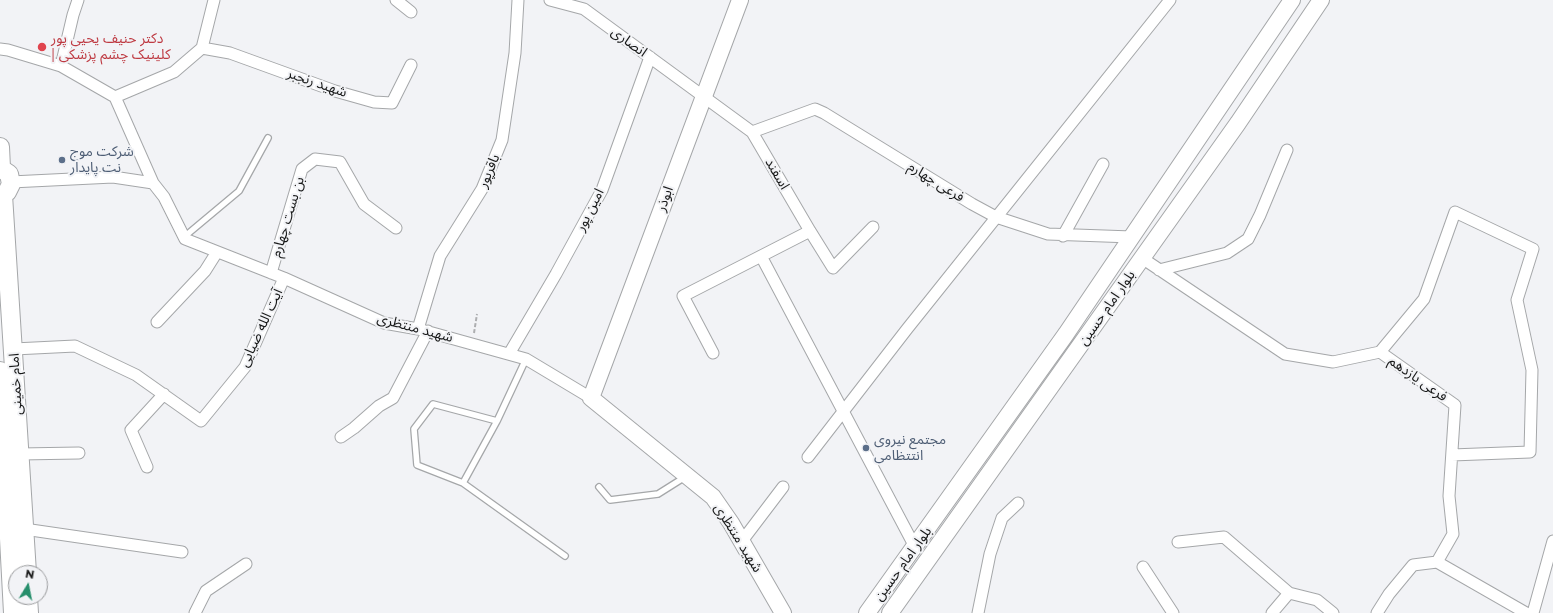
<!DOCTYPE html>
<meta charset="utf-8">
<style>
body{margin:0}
#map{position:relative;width:1553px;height:613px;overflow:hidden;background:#f2f3f6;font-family:Montserrat,sans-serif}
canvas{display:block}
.north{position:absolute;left:8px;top:565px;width:40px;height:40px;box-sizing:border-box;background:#f2f3f6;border:1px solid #9a9b9d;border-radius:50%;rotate:10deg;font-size:11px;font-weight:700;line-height:16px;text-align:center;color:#171818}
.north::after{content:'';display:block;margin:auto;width:14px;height:18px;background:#278f6c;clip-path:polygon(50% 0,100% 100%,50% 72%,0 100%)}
</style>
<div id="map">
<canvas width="1553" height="613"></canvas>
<div class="north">N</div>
</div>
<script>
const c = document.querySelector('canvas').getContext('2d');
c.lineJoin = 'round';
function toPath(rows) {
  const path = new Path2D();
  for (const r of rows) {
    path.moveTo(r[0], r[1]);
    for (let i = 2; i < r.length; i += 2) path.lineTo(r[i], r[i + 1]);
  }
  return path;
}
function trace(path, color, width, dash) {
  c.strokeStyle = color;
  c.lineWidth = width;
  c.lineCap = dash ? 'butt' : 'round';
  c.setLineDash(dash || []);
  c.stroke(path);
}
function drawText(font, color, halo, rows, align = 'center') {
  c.font = font + ' Montserrat,"Noto Sans Arabic",sans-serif';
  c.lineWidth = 4;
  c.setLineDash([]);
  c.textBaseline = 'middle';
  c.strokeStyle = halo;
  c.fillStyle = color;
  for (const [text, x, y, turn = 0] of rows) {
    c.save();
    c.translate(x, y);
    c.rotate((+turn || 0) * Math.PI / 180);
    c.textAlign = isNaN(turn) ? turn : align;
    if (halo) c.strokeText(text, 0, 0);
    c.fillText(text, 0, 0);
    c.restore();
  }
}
const path = toPath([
 [474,333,477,314]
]);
const lane = toPath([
 [184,237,239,191,268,138],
 [497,421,463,483,417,465,414,429,433,404,497,421,526,359],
 [463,483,565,556],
 [599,487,610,500,658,494,685,477]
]);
const street = toPath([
 [396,0,411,12],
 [550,0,584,9,752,132,810,231,833,268,873,227],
 [202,48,230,53,335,91,374,102,392,103,411,65],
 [0,49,8,50,61,66,115,97,153,183,164,197,185,239,284,278,384,323,418,329,526,359,591,398],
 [61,66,73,15,78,0],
 [115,97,174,72,202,48,214,0],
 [752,132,815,109,824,113,972,204,996,217,1048,234,1132,237],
 [11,182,113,177,153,183],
 [1063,236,1103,164],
 [761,256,915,547],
 [1142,258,1285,354,1333,362,1380,352,1455,405,1449,496,1453,534,1437,562,1413,565,1389,594,1377,613],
 [1159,270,1227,253,1248,239,1260,215,1287,150],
 [271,273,302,169,315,159,340,162,364,204,396,228],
 [157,322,205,271,217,252],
 [418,329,440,256,482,189,502,140,515,53,518,0],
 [14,349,75,346,136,375,201,421,245,367,284,278],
 [1380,352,1424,299,1455,212,1533,249,1517,300,1532,370,1530,452,1452,455],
 [713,353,683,296,810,231],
 [509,354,556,274,602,190,650,57],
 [341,437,354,428,379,406,393,398,428,331],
 [20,454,79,453],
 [808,457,907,329,1170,0],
 [147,467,131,430,164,394],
 [24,529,182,552],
 [742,541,783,487],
 [1178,542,1224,537,1289,593],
 [1437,562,1526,613],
 [1143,567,1173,613],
 [195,613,206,591,246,564],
 [978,613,990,554,1002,518,1018,503],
 [1272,613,1289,593,1317,600,1333,613],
 [1533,613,1553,541]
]);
const secondary = toPath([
 [740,0,591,398,713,497,731,523,783,613],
 [867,613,1066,334,1292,0],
 [890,613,1238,123,1321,0]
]);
const primary = toPath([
 [0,147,1,168],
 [0,168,9,174,11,184,7,192,0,196],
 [3,195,27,573],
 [0,371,13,613],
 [28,597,29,613]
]);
const markers = [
 [42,47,5,"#e0444e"],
 [62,160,4,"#5c6f8a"],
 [866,448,4,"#5c6f8a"]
];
const healthNames = [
 ["دکتر حنیف یحیی پور",51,39],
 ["| کلینیک چشم پزشکی",51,55]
];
const streetNames = [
 ["انصاری",629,42,36],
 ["شهید رنجبر",317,83,19],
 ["باقرپور",489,171,-67],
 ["اسفند",777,174,60],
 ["فرعی چهارم",936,182,32],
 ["ابوذر",665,199,-70],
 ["امین پور",590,210,-63],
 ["بن بست چهارم",288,217,-73],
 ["بلوار امام حسین",1107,308,-55],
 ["آیت الله ضیایی",261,328,-65],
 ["شهید منتظری",415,328,15],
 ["فرعی یازدهم",1418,379,35],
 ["امام خمینی",16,384,-93],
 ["شهید منتظری",738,538,58],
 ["بلوار امام حسین",903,564,-54]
];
const serviceNames = [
 ["شرکت موج",70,152],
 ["نت پایدار",70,168],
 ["مجتمع نیروی",874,440],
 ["انتتظامی",874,456]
];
trace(lane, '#a5a7a9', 8);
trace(street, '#a5a7a9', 13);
trace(secondary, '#a5a7a9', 18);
trace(primary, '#a5a7a9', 20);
trace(path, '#adaeb0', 2, [4, 2]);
trace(lane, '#fff', 5.5);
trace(street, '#fff', 11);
trace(secondary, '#fff', 16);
trace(primary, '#fff', 18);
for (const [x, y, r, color] of markers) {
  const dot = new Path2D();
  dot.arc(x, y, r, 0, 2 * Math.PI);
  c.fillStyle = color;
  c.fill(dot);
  trace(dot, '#f2f3f6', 1.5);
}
drawText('14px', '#be3a42', '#f2f3f6', healthNames, 'left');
drawText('14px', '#171818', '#f2f3f6', streetNames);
drawText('14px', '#4e5e75', '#f2f3f6', serviceNames, 'left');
</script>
